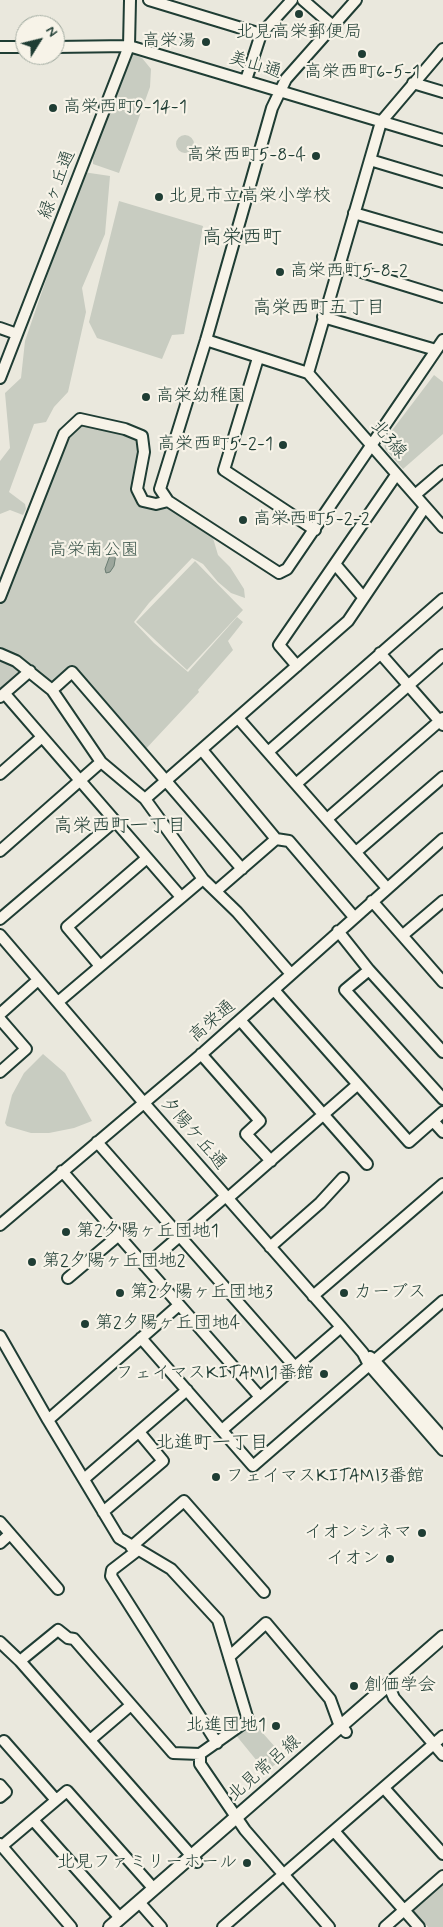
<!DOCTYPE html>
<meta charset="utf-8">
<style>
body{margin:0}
#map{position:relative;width:443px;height:1927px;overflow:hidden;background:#eae8dd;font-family:Mynerve,sans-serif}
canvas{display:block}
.north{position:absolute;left:15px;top:15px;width:50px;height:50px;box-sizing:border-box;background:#f7f3e8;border:1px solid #a1aaa0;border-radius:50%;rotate:54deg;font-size:14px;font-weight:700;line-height:20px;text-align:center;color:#1f3d34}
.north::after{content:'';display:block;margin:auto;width:18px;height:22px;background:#1f3d34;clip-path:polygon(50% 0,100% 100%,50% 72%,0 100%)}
</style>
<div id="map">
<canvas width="443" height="1927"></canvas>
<div class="north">N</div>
</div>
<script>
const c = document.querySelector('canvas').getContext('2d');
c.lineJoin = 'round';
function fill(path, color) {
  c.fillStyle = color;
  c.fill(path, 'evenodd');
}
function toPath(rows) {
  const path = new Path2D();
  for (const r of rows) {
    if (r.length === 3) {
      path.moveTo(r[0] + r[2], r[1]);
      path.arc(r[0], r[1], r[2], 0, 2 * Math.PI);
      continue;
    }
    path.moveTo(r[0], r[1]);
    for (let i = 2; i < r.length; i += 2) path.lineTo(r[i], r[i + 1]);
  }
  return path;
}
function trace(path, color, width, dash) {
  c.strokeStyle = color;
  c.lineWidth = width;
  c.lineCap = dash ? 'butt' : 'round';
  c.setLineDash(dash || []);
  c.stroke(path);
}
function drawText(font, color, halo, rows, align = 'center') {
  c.font = font + ' Mynerve,"Klee One",sans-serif';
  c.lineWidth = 4.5;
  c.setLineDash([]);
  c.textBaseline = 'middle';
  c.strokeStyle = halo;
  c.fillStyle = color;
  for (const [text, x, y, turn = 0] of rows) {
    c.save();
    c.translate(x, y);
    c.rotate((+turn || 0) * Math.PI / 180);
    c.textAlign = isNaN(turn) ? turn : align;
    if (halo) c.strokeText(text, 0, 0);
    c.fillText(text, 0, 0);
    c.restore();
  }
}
const green = toPath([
 [133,54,142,58,151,69,150,87,119,173,93,164,93,154],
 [185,144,9],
 [83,172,110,176,105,234,82,288,86,312,68,392,54,407,46,422,34,424,9,492,25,504,26,509,23,515,10,510,0,514,0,461,10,448,5,393,21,378,25,341],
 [119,201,203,226,184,334,172,335,162,359,97,338,89,322],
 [434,375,443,382,443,434,403,469,385,449,384,441],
 [80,419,142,436,137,489,143,501,168,501,202,527,213,538,218,555,230,567,244,589,245,598,231,593,218,582,203,564,192,558,149,603,134,622,154,643,188,672,237,617,243,622,228,641,233,650,198,690,199,692,142,753,72,672,52,690,29,672,0,698,0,598,64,434],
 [195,561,243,610,187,670,136,622],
 [43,1054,65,1073,92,1121,74,1128,49,1133,31,1133,7,1126,5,1123,12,1095,24,1073],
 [252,1721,284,1757,266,1772,235,1734],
 [443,1883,443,1927,428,1927,412,1909]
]);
const water = toPath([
 [112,543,114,543,117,548,114,566,110,572,106,573,105,569,112,550,112,543]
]);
const minor = toPath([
 [149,0,261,34],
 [303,0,333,26],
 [356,0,286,79,272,108,206,340,160,489,168,501,279,573,287,569,443,340],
 [0,47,25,47],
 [55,47,129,46,443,140],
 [246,80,261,34,292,0],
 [413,83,443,92],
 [370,160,443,182],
 [354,213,443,239],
 [339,265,443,297],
 [323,317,436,350],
 [0,328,17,334],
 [206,340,308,373],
 [258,358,224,470,315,530],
 [308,373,381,122,443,49],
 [308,373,443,527],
 [0,378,129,46,130,0],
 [415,495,443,471],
 [335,564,363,597],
 [0,597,64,434,80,419,125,429,142,436,144,452,137,489,143,501,156,504,168,501],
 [380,653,443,725],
 [0,654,16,661,52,690,101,762,145,799,203,879,237,912,291,974],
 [297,666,279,645,396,475],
 [52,690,72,672,242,869],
 [5,694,181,897],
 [0,697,30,671],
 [238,718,387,888],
 [202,750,276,839,289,841,354,917],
 [268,752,443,599],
 [0,774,42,737],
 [296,784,443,655],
 [145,799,348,621,425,507],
 [327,819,443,718],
 [0,851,101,762],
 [356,852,443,777],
 [216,891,276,839],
 [372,901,443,982],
 [0,919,115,821],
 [338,931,369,970,443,1052],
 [0,935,144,1103,341,1327,363,1353,369,1365,443,1450],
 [403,935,443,901],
 [100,966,67,927,147,858],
 [369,970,345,990,443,1099],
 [274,990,409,1142,443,1112],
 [58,1002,203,879],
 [0,1014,38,980],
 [0,1019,26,1049,0,1072],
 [240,1020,367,1164],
 [201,1054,260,1121,246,1134,271,1161],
 [433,1121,443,1132],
 [97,1142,295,1367],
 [62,1171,260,1397],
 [228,1198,357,1085],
 [0,1225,204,1052,443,839],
 [270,1247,320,1203,343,1178],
 [145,1266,226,1196],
 [68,1278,119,1235],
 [313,1296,443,1184],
 [0,1336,48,1420,119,1538,171,1569,218,1620,248,1720,200,1754,200,1764,245,1830,329,1927],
 [141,1338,253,1466,443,1301],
 [370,1357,374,1360,443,1438],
 [48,1420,179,1305],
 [222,1430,341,1327],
 [84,1479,187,1390],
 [103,1512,163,1461,139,1432],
 [0,1522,58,1589],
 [0,1543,10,1534],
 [131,1547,184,1501,264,1592],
 [138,1550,112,1570,111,1576,217,1743],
 [0,1642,20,1661,197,1862],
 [229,1657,266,1623,330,1699,338,1721,346,1732],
 [20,1661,58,1630,68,1638,74,1639,173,1753,200,1754],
 [388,1684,394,1698,443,1755],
 [90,1740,131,1705],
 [4,1741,56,1800],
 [0,1785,6,1792,0,1797],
 [384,1788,443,1854],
 [33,1820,120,1918],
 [334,1831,419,1927],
 [0,1844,71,1927],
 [2,1846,67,1791,154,1889],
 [139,1902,161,1927],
 [223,1927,443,1736],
 [385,1927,443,1876]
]);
const major = toPath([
 [110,1927,443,1637]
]);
const markers = [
 [299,14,5,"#1f3d34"],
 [206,42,5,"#1f3d34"],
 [362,54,5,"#1f3d34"],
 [53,108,5,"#1f3d34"],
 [316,156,5,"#1f3d34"],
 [159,197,5,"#1f3d34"],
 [280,272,5,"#1f3d34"],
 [146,397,5,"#1f3d34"],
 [283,445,5,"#1f3d34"],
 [243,520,5,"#1f3d34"],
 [66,1232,5,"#1f3d34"],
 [32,1262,5,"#1f3d34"],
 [120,1293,5,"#1f3d34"],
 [344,1293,5,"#1f3d34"],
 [85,1324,5,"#1f3d34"],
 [324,1374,5,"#1f3d34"],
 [216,1477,5,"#1f3d34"],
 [422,1533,5,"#1f3d34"],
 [390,1559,5,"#1f3d34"],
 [354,1686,5,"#1f3d34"],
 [276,1726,5,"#1f3d34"],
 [247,1863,5,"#1f3d34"]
];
const poiNames = [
 ["北見高栄郵便局",299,33,"center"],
 ["高栄湯",196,42,"right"],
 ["高栄西町6-5-1",362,73,"center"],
 ["高栄西町9-14-1",63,108],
 ["高栄西町5-8-4",306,156,"right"],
 ["北見市立高栄小学校",169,197],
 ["高栄西町5-8-2",290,272],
 ["高栄幼稚園",156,397],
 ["高栄西町5-2-1",273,445,"right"],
 ["高栄西町5-2-2",253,520],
 ["第2夕陽ヶ丘団地1",76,1232],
 ["第2夕陽ヶ丘団地2",42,1262],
 ["第2夕陽ヶ丘団地3",130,1293],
 ["カーブス",354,1293],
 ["第2夕陽ヶ丘団地4",95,1324],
 ["フェイマスKITAMI1番館",314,1374,"right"],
 ["フェイマスKITAMI3番館",226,1477],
 ["イオンシネマ",412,1533,"right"],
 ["イオン",380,1559,"right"],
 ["創価学会",364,1686],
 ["北進団地1",266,1726,"right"],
 ["北見ファミリーホール",237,1863,"right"]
];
const streetNames = [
 ["美山通",255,66,17],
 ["緑ヶ丘通",58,185,-69],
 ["北3線",388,440,49],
 ["高栄通",213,1022,-41],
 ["夕陽ケ丘通",193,1134,49],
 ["北見常呂線",265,1769,-41]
];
const parkNames = [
 ["高栄南公園",94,551]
];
const neighbourhoodNames = [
 ["高栄西町五丁目",319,309],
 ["高栄西町一丁目",120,827],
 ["北進町一丁目",212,1444]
];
const quarterNames = [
 ["高栄西町",242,239]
];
fill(green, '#c8ccc1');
fill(water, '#9ca69c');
trace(water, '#6a7c72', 1);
trace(minor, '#1f3d34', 14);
trace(major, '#1f3d34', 16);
trace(minor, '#f7f3e8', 10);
trace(major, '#f7f3e8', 12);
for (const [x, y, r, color] of markers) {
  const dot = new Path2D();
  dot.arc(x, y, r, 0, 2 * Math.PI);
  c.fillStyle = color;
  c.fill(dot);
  trace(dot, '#f7f3e8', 2);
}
drawText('18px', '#1f3d34', '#f7f3e8', poiNames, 'left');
drawText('18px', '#1f3d34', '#f7f3e8', streetNames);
drawText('18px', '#415a50', '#f7f3e8', parkNames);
drawText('19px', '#1f3d34', '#f7f3e8', neighbourhoodNames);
drawText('20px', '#1f3d34', '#f7f3e8', quarterNames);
</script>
